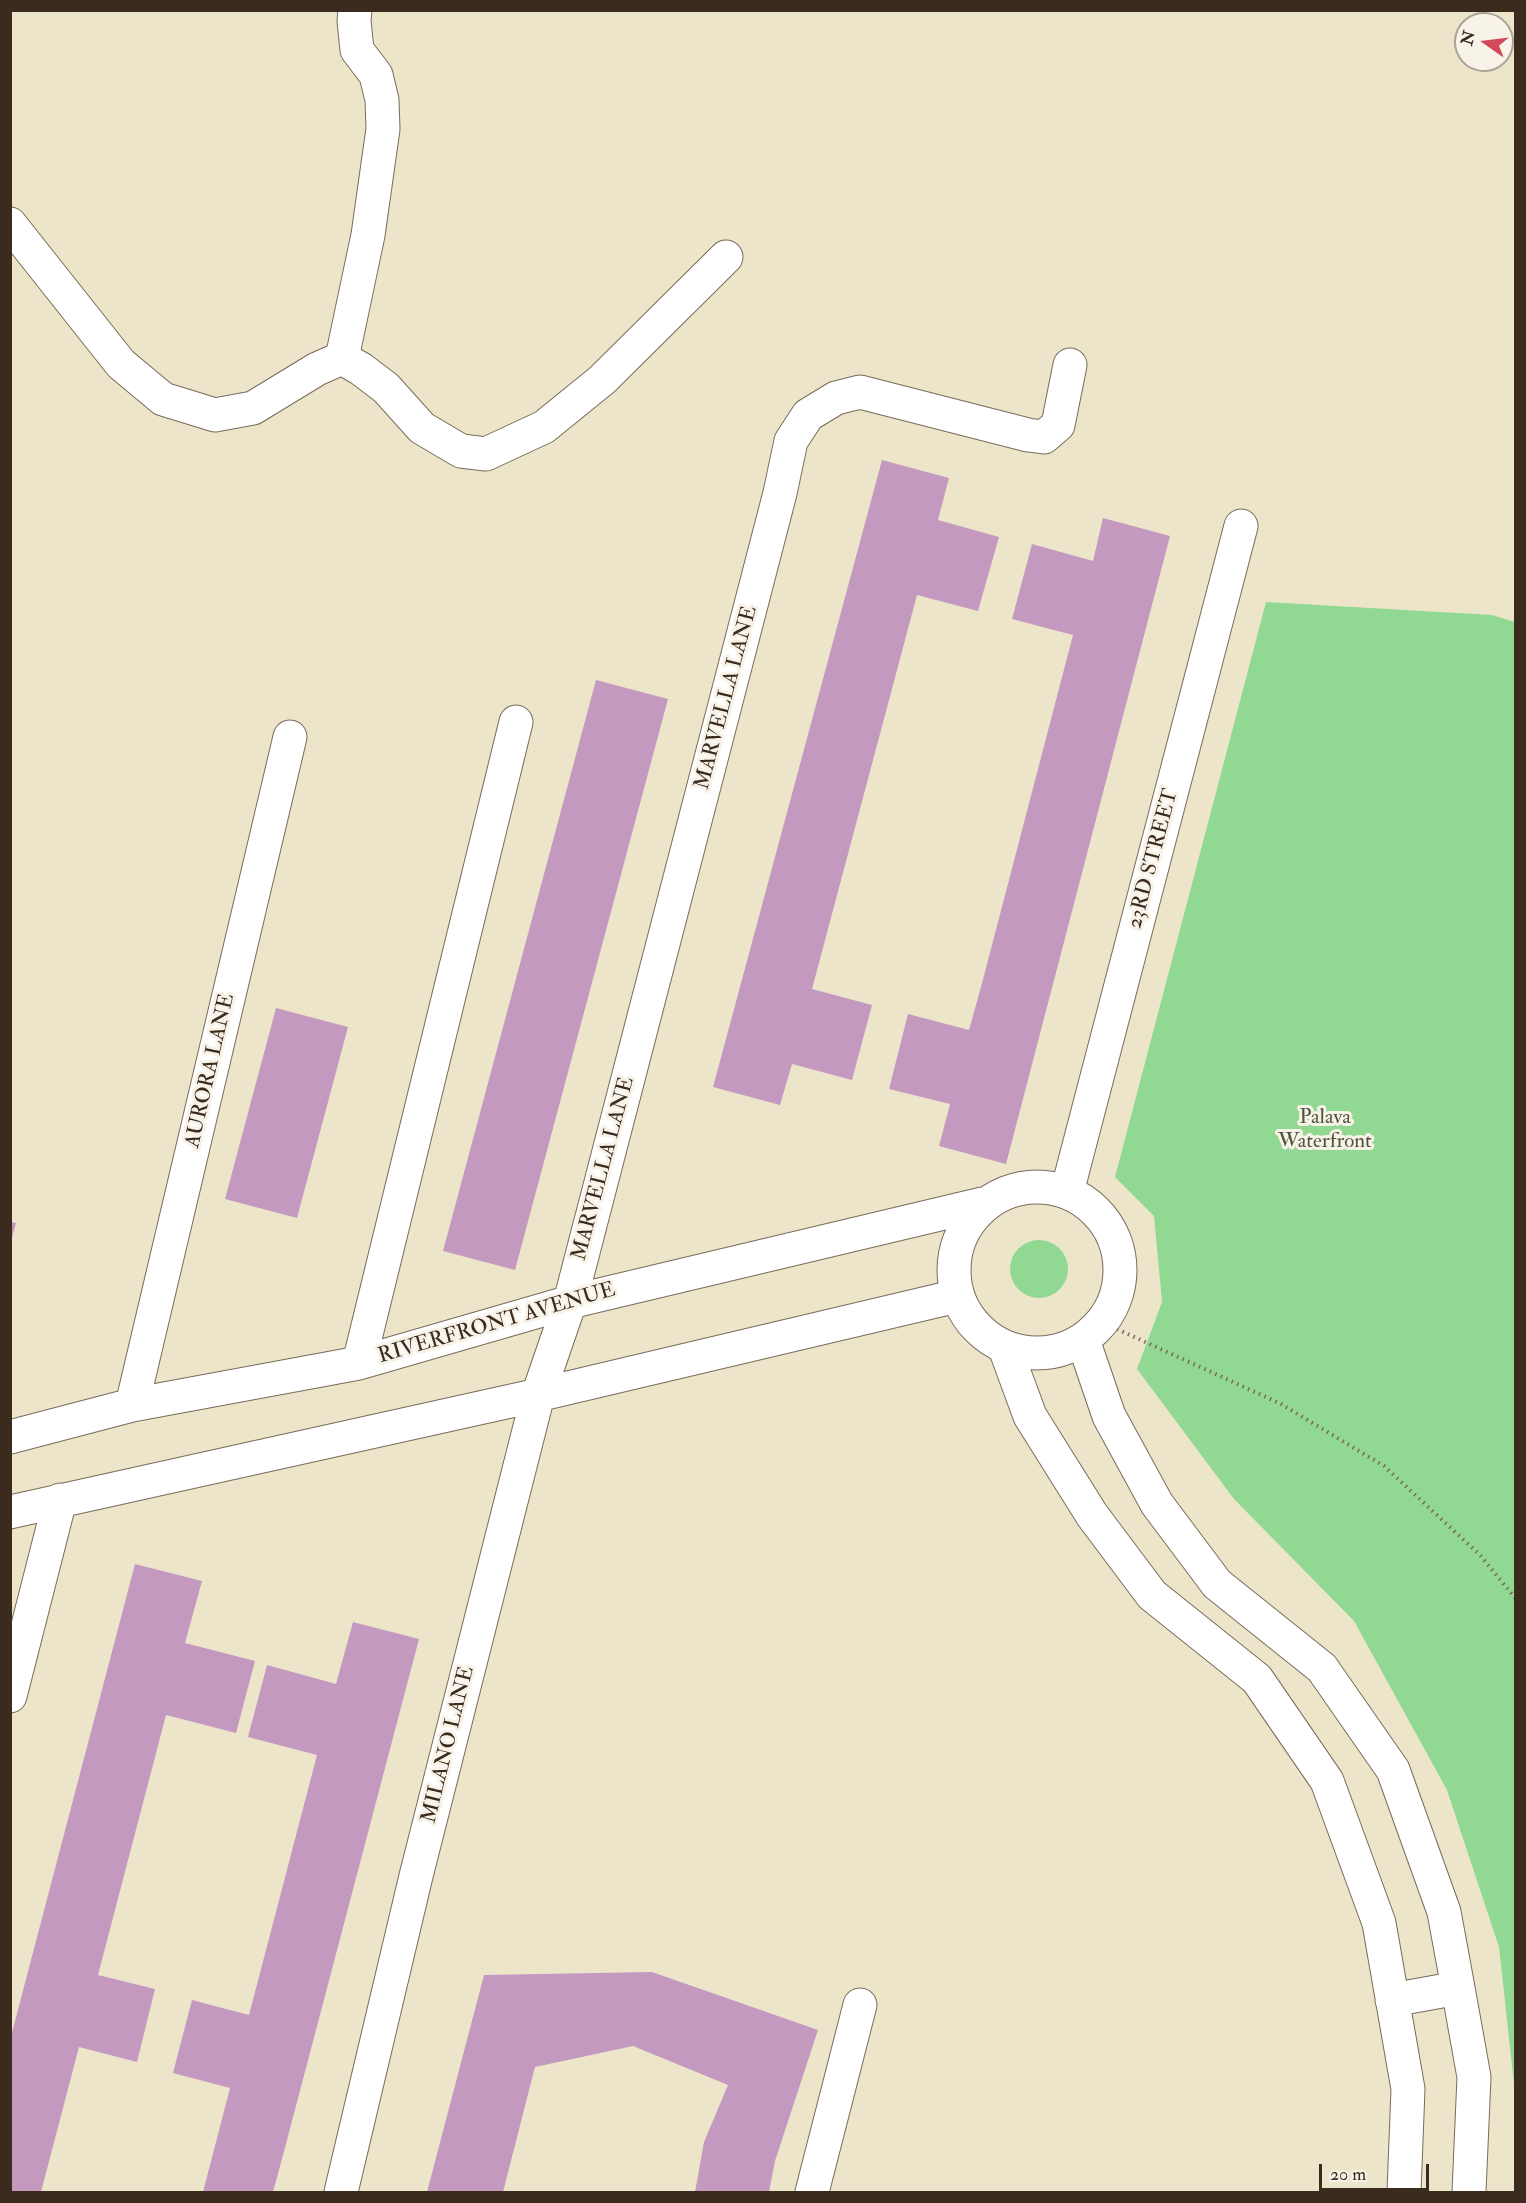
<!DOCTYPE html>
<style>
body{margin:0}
#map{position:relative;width:1526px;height:2203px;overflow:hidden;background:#ede5ca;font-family:"IM FELL Double Pica",serif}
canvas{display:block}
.frame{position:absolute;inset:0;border:12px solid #3b2a1e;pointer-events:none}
.north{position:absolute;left:1454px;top:12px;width:60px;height:60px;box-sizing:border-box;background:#f7f3e8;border:2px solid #aca397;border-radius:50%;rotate:284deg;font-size:16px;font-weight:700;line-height:24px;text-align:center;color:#3b2a1e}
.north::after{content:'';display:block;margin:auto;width:21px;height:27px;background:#d1495b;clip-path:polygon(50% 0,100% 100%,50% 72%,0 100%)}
.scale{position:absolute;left:1319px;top:2164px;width:110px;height:27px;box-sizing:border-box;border:3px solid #3b2a1e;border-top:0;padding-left:8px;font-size:18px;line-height:21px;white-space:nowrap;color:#3b2a1e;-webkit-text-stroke:4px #f7f3e8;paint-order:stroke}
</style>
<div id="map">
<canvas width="1526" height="2203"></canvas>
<div class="frame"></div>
<div class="north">N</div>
<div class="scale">20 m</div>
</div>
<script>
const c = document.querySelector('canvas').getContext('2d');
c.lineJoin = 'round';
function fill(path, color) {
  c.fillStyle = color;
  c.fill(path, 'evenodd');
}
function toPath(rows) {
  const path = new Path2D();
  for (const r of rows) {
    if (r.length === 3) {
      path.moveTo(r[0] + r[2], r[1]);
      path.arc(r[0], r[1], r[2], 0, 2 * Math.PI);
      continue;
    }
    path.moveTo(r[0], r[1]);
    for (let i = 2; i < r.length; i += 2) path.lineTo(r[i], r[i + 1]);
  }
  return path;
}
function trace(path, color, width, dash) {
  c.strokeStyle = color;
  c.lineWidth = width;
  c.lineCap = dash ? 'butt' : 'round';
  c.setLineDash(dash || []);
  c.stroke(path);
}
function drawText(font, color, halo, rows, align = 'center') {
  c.font = font + ' "IM FELL Double Pica",serif';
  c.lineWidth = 6;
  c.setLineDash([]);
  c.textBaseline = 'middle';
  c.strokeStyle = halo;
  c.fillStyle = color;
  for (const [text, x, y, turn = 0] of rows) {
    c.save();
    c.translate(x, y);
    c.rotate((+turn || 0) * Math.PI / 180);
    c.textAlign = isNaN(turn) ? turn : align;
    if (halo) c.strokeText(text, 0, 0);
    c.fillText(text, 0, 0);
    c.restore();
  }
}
const green = toPath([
 [1266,602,1492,615,1515,622,1515,2093,1499,1947,1447,1790,1354,1621,1234,1499,1137,1369,1162,1302,1154,1216,1115,1177],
 [1039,1269,29]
]);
const building = toPath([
 [882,460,949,478,938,520,999,537,978,611,917,595,812,989,872,1005,852,1080,792,1064,780,1105,713,1087],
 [1103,518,1170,536,1006,1164,939,1146,950,1104,889,1089,908,1014,969,1030,981,987,1073,635,1012,619,1032,544,1093,561],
 [596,680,668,699,515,1270,443,1251],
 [276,1008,348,1027,297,1218,225,1199],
 [10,1222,16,1223,11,1241,10,1241],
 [135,1564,202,1581,185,1643,255,1661,236,1733,166,1715,98,1975,155,1989,137,2062,79,2047,41,2192,10,2192,10,2040],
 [353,1622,419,1639,282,2159,273,2192,203,2192,230,2088,173,2073,192,2000,249,2015,317,1755,248,1737,267,1665,336,1684],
 [652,1972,818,2030,775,2161,769,2192,695,2192,704,2142,728,2085,633,2046,535,2067,503,2192,427,2192,484,1975]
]);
const path = toPath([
 [1117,1329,1281,1404,1384,1466,1480,1555,1516,1599]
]);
const minor = toPath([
 [10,224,121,364,163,399,215,415,253,408,317,369,342,358,361,369,386,388,422,428,461,451,486,454,544,427,602,380,726,257],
 [342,358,368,235,383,129,382,100,376,75,357,50,354,21,355,10],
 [1037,1270,83],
 [1067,1192,1241,526],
 [1083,1340,1109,1416,1157,1504,1217,1584,1322,1668,1393,1770,1444,1912,1458,1988,1474,2077,1469,2192],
 [1005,1348,1030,1416,1092,1515,1152,1595,1257,1679,1327,1781,1379,1923,1408,2089,1404,2192],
 [359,1363,516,722],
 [132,1405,290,737],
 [10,1437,132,1405,359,1363,570,1302,982,1204],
 [10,1512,538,1395,957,1296],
 [10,1696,60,1500],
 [1392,2000,1458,1988],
 [341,2192,416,1876,538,1395,570,1302,780,493,791,441,808,415,836,398,860,392,1028,435,1044,437,1058,425,1070,365],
 [812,2192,860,2005]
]);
const streetNames = [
 ["MARVELLA LANE",727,698,-75],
 ["23RD STREET",1154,859,-75],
 ["AURORA LANE",211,1071,-77],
 ["MARVELLA LANE",604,1169,-75],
 ["RIVERFRONT AVENUE",497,1324,-16],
 ["MILANO LANE",449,1745,-76]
];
const parkNames = [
 ["Palava",1325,1118],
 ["Waterfront",1325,1142]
];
fill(green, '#91d893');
fill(building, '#c499c0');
trace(minor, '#796b5a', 35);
trace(path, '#796b5a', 4, [1.5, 4.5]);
trace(minor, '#fff', 33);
drawText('21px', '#3b2a1e', '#f7f3e8', streetNames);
drawText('21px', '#50563b', '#f7f3e8', parkNames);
</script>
